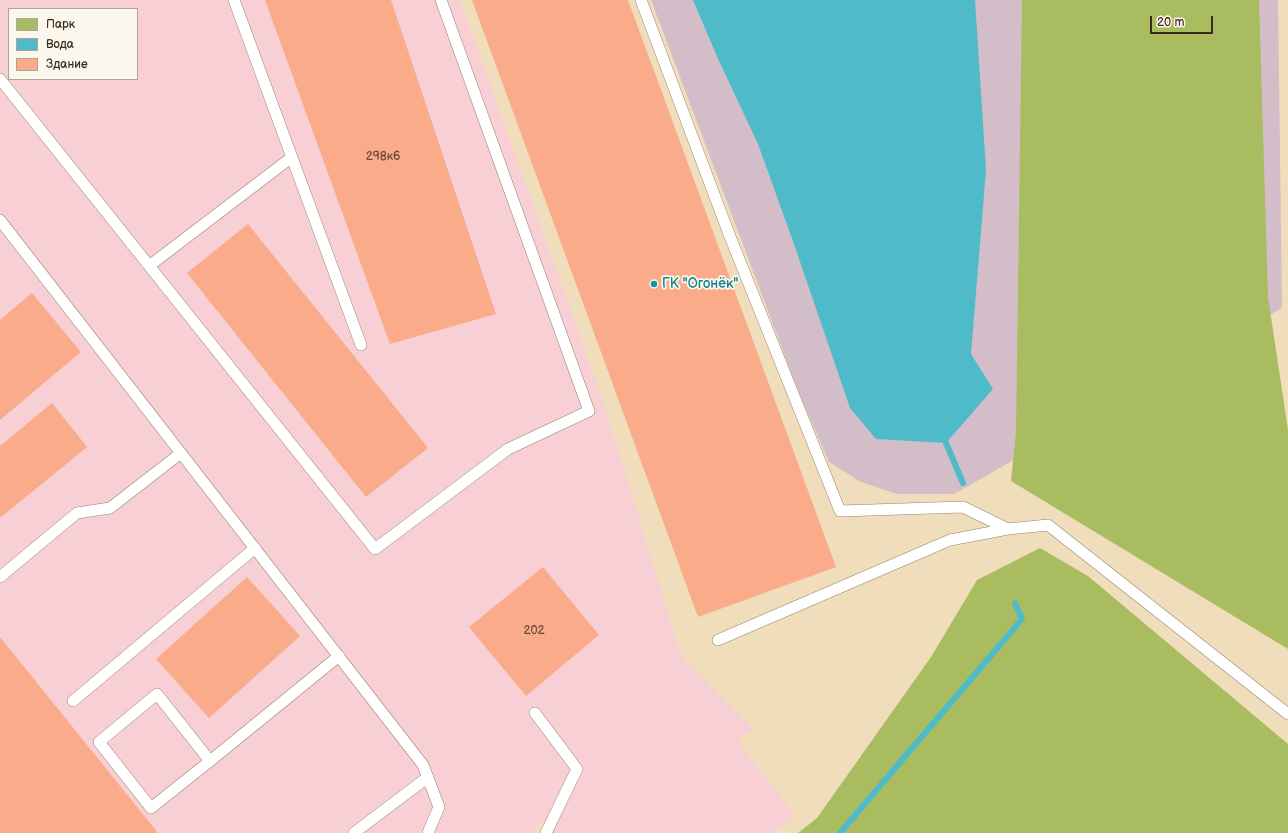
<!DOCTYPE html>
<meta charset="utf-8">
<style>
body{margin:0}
#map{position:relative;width:1288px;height:833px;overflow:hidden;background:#f0ddbc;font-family:"Balsamiq Sans",sans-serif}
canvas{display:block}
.legend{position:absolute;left:8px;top:8px;width:130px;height:72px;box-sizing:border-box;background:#fbf7ec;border:1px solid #aea59a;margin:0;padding:5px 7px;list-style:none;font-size:12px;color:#3b2a1e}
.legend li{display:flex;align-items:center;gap:8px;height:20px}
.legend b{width:20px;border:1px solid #aea59a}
.scale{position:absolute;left:1150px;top:16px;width:63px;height:18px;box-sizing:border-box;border:2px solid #3b2a1e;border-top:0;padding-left:5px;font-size:12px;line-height:14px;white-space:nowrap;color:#3b2a1e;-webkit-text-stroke:3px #fbf7ec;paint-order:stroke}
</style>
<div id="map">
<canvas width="1288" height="833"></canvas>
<ul class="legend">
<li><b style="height:11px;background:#aabc60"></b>Парк</li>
<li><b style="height:11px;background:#4fbbc9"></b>Вода</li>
<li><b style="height:11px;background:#faab8a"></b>Здание</li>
</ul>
<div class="scale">20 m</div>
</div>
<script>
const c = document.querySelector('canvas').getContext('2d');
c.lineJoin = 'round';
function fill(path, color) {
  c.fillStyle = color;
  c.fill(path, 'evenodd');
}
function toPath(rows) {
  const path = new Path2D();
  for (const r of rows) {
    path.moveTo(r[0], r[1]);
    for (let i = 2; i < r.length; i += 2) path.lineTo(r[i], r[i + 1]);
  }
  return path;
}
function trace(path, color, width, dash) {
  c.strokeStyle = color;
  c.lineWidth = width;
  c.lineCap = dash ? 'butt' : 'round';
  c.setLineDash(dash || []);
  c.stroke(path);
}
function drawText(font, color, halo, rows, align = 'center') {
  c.font = font + ' "Balsamiq Sans",sans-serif';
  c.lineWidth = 3.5;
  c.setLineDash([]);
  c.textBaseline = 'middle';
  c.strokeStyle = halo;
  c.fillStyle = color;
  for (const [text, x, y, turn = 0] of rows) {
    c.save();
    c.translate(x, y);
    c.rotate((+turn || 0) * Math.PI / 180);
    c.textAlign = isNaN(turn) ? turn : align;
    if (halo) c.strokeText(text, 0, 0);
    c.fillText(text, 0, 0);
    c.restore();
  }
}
const built = toPath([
 [0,0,460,0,603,401,681,656,753,729,737,741,795,815,773,833,554,833,540,821,534,833,0,833],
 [9,9,137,9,137,79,9,79]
]);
const industrial = toPath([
 [651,0,1278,0,1282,308,954,494,897,494,861,482,829,462,797,388]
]);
const green = toPath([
 [1022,0,1259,0,1268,297,1288,430,1288,649,1011,481,1016,433],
 [1040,548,1088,576,1288,744,1288,833,798,833,817,818,931,657,977,580]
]);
const water = toPath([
 [693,0,975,0,986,170,971,354,993,389,946,443,876,439,850,408,795,247,758,144,719,61]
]);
const stream = toPath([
 [946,443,963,483],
 [840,833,1022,619,1015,603]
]);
const building = toPath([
 [265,0,391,0,496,314,390,344],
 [472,0,628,0,836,567,698,617],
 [248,224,428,448,366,497,187,273],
 [32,293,81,352,0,420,0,320],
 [52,403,87,447,0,518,0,446],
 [543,567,599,635,526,696,469,627],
 [247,577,300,636,209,718,156,659],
 [0,637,158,833,0,833]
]);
const lane = toPath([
 [234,0,361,345],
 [641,0,729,234,840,511,963,507,1008,529],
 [0,79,375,549,508,449,589,411,441,0],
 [0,220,423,765,439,807,428,833],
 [149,266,292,157],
 [0,577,77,513,110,508,181,453],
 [718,640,950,540,1008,529,1048,525,1288,714],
 [73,701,255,548],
 [535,713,577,769,546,833],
 [210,761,157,694,99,742,151,808,210,761,339,656],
 [354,833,428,777]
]);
const markers = [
 [654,284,4,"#0f9aa8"]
];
const numberNames = [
 ["298к6",383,157],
 ["202",534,631]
];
const cultureNames = [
 ["ГК \"Огонёк\"",662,284]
];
fill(built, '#f7cfd4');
fill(industrial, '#d2bdc8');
fill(green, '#aabc60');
fill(water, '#4fbbc9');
trace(stream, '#4fbbc9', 6);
fill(building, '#faab8a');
trace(lane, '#96846d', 12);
trace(lane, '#fff', 11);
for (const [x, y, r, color] of markers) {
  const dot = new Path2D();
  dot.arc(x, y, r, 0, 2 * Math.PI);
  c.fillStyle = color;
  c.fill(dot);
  trace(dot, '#fbf7ec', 1.5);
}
drawText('12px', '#6b4a39', null, numberNames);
drawText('14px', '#0d838f', '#fbf7ec', cultureNames, 'left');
</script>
